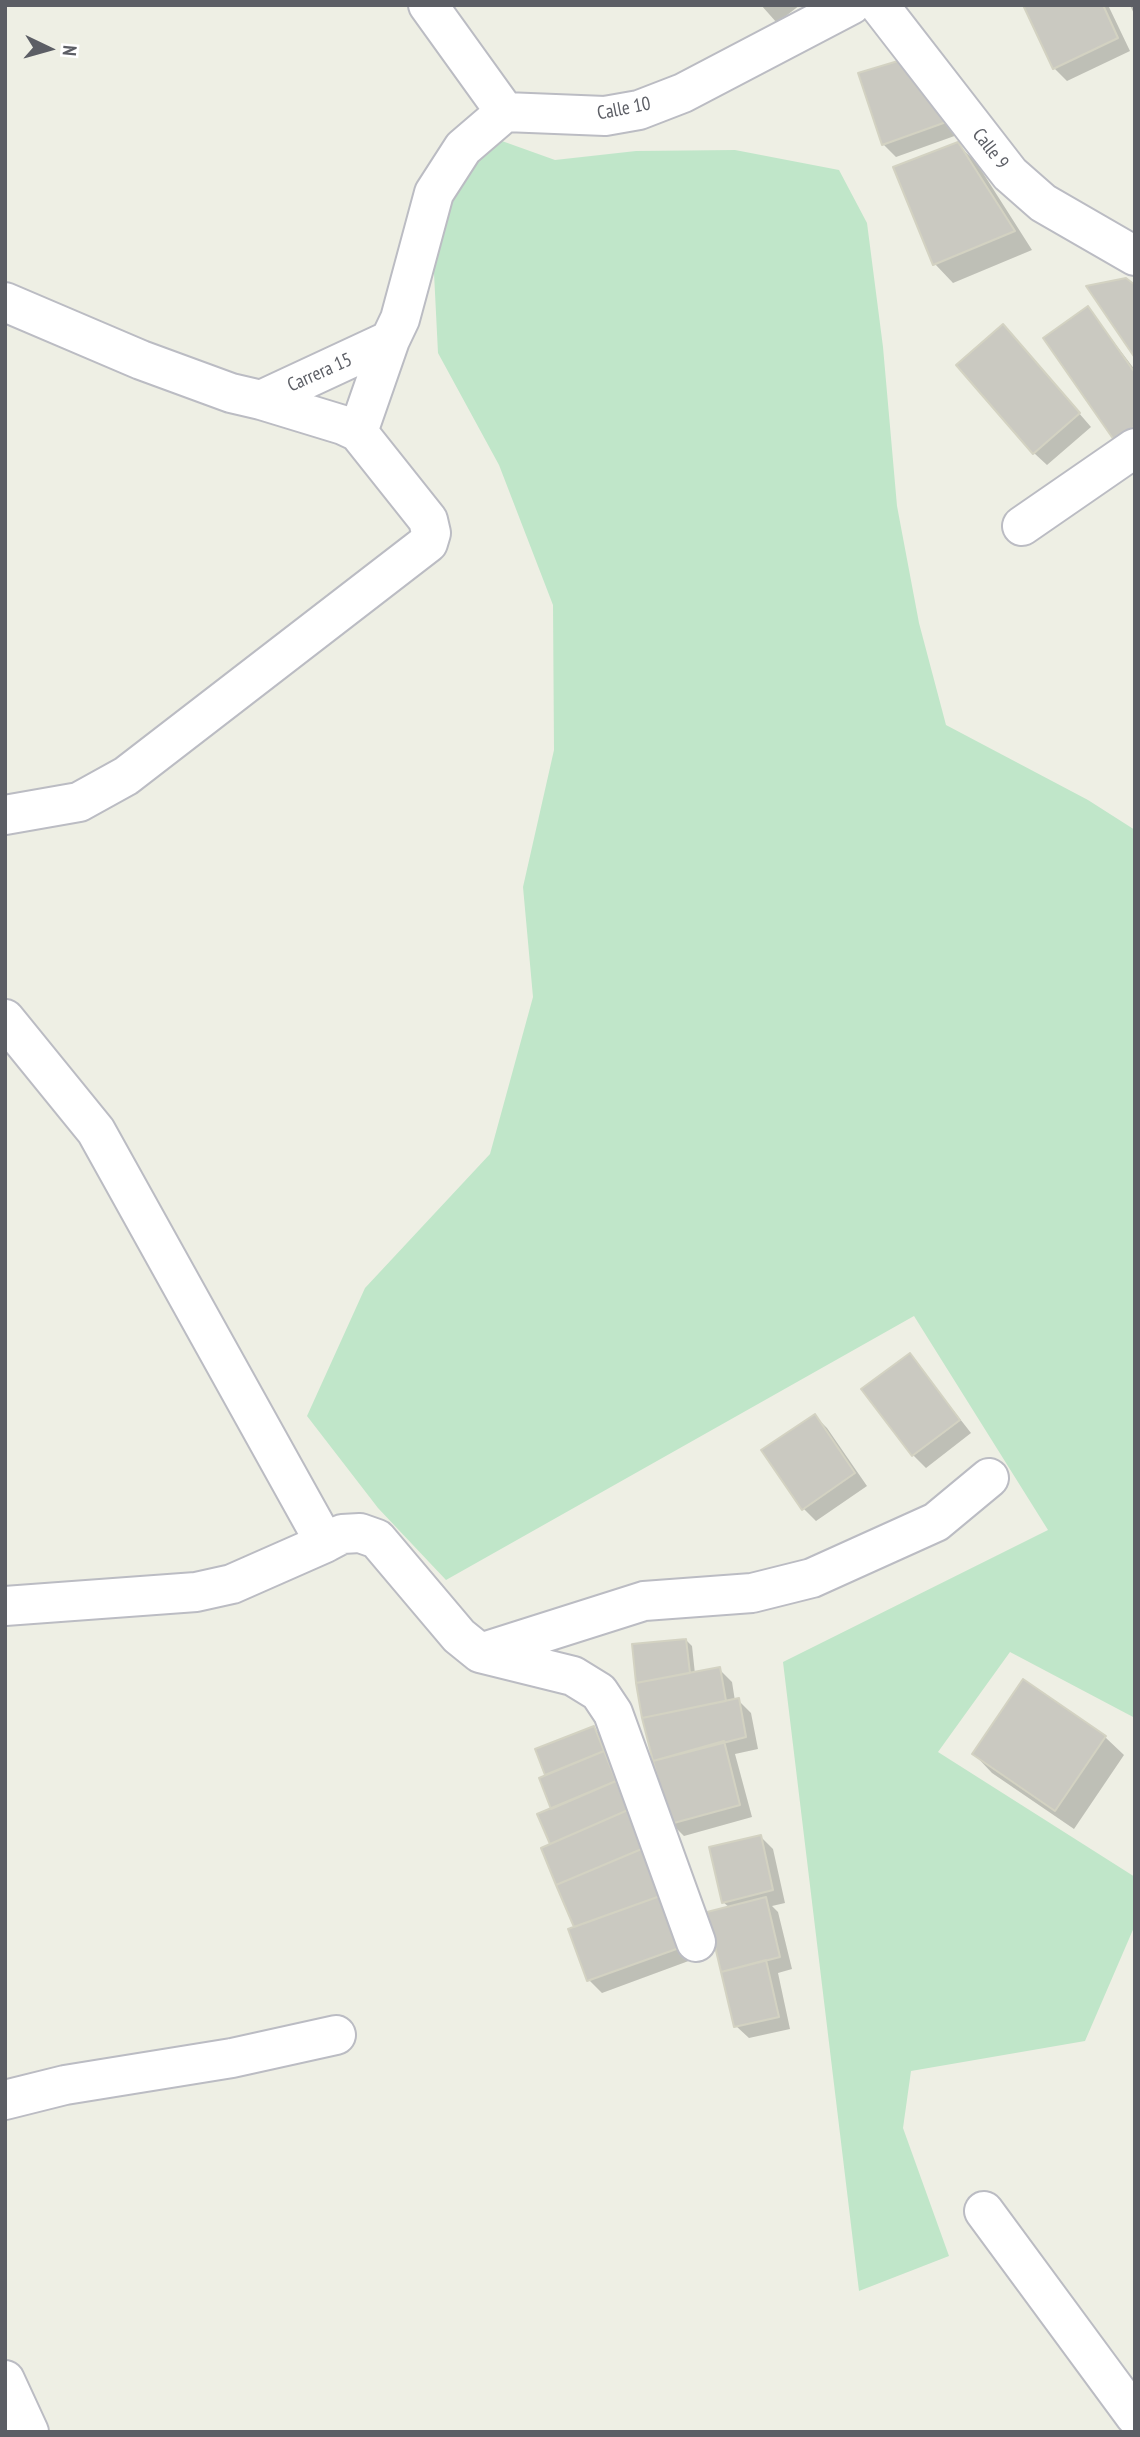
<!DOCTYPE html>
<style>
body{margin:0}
#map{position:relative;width:1140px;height:2437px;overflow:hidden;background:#eeefe4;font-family:"PT Sans Narrow",sans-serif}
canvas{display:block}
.frame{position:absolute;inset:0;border:7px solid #5c5e65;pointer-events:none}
.north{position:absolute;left:14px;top:14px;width:70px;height:70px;-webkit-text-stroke:5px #fff;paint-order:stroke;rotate:95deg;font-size:19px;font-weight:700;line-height:28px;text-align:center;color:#5c5e65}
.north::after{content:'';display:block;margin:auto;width:24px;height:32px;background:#5c5e65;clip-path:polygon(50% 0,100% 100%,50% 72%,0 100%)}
</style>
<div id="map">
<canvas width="1140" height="2437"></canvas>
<div class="frame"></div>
<div class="north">N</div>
</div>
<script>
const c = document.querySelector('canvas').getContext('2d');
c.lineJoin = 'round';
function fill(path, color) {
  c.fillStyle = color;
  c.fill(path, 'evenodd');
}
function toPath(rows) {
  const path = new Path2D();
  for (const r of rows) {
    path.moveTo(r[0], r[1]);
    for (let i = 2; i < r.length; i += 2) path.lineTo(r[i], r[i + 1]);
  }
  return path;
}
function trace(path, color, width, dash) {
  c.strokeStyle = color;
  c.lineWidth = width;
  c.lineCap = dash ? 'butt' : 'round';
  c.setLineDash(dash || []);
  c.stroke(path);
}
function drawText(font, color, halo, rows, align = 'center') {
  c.font = font + ' "PT Sans Narrow",sans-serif';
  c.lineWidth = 5;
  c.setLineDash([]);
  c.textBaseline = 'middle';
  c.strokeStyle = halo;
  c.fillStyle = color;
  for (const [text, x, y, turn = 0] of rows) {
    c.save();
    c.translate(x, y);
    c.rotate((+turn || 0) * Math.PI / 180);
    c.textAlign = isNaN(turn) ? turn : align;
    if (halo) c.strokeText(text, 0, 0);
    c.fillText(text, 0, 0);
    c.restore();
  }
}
const green = toPath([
 [488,136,555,160,636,151,735,150,839,170,867,223,883,347,897,506,919,623,946,725,1088,800,1135,830,1135,1718,1010,1652,938,1752,1135,1877,1135,1925,1085,2041,911,2071,903,2128,949,2256,859,2291,783,1662,1048,1530,914,1316,446,1580,378,1508,307,1416,365,1288,490,1154,533,997,523,887,554,750,553,605,499,465,438,353,433,253,451,185]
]);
const shadow = toPath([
 [761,5,800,5,777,23],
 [1025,5,1108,5,1130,51,1067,81,1054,68],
 [1130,5,1135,5,1135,16],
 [910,76,960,134,896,157,883,144],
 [957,144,976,162,1032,250,953,283,935,264,895,168],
 [1088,308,1135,370,1135,447,1128,451],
 [1015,339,1091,427,1047,465,1034,453],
 [910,1355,971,1433,926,1468,913,1455],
 [815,1416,827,1428,867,1486,816,1521,803,1508],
 [686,1640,692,1646,695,1674,719,1669,732,1682,735,1701,738,1700,751,1713,758,1749,735,1754,752,1817,684,1836,671,1823],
 [594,1728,600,1734,694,1959,602,1993,589,1980,552,1845,540,1815,554,1810,546,1774],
 [1105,1737,1124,1755,1074,1829,992,1773,974,1754],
 [761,1837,773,1849,785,1903,772,1906,778,1912,792,1969,778,1973,790,2029,749,2038,736,2026,730,1908,723,1902]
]);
const building = toPath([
 [1023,5,1103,5,1118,38,1053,69,1023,5],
 [898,61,949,121,882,145,858,73,898,61],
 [958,142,1015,231,933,265,893,167,958,142],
 [1126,278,1135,285,1135,358,1086,286,1126,278],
 [1088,306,1135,373,1135,426,1114,440,1043,338,1088,306],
 [1003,324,1080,413,1033,454,956,365,1003,324],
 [910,1353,960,1420,912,1456,861,1389,910,1353],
 [815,1414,855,1473,802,1510,761,1450,815,1414],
 [686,1639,690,1673,636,1683,632,1644,686,1639],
 [720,1667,726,1701,642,1718,636,1683,720,1667],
 [1023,1679,1106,1736,1055,1811,972,1754,1023,1679],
 [739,1698,746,1737,653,1761,642,1718,739,1698],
 [594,1726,604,1751,545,1775,535,1749,594,1726],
 [724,1741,740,1805,670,1824,653,1761,724,1741],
 [604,1751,616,1781,551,1809,539,1778,604,1751],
 [616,1781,628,1810,550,1844,537,1814,616,1781],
 [628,1810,644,1848,556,1885,541,1848,628,1810],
 [761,1835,773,1890,722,1903,709,1847,761,1835],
 [644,1848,663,1895,574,1927,556,1885,644,1848],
 [663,1895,682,1947,587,1981,568,1929,663,1895],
 [766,1897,780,1957,721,1972,707,1912,766,1897],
 [766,1960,779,2017,734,2027,721,1972,766,1960]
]);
const minor = toPath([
 [428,5,505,112,605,116,639,110,683,93,851,5],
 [879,5,1010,174,1043,203,1135,256],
 [5,302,141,360,231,393,261,400,390,340,400,319,434,193,463,148,505,112],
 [358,432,390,340],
 [1022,526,1135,448],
 [5,815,79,802,126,776,428,543,431,533,428,520,358,432,343,425,261,400],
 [5,1019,96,1131,325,1543,342,1534,360,1533,377,1539,459,1636,480,1653,573,1676,599,1692,613,1713,696,1942],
 [5,1606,196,1592,232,1584,325,1543],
 [480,1653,644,1601,752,1593,812,1578,936,1522,989,1478],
 [5,2100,65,2085,232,2058,336,2035],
 [984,2211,1135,2416],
 [5,2380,29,2432]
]);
const streetNames = [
 ["Calle 10",624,109,-11],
 ["Calle 9",990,149,52],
 ["Carrera 15",320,373,-24]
];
fill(green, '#c0e6c9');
fill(shadow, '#0003');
fill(building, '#cac9c1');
trace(building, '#d3d2c2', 2);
trace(minor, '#bbbcc3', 42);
trace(minor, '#fff', 38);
drawText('19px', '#5c5e65', '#fff', streetNames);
</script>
